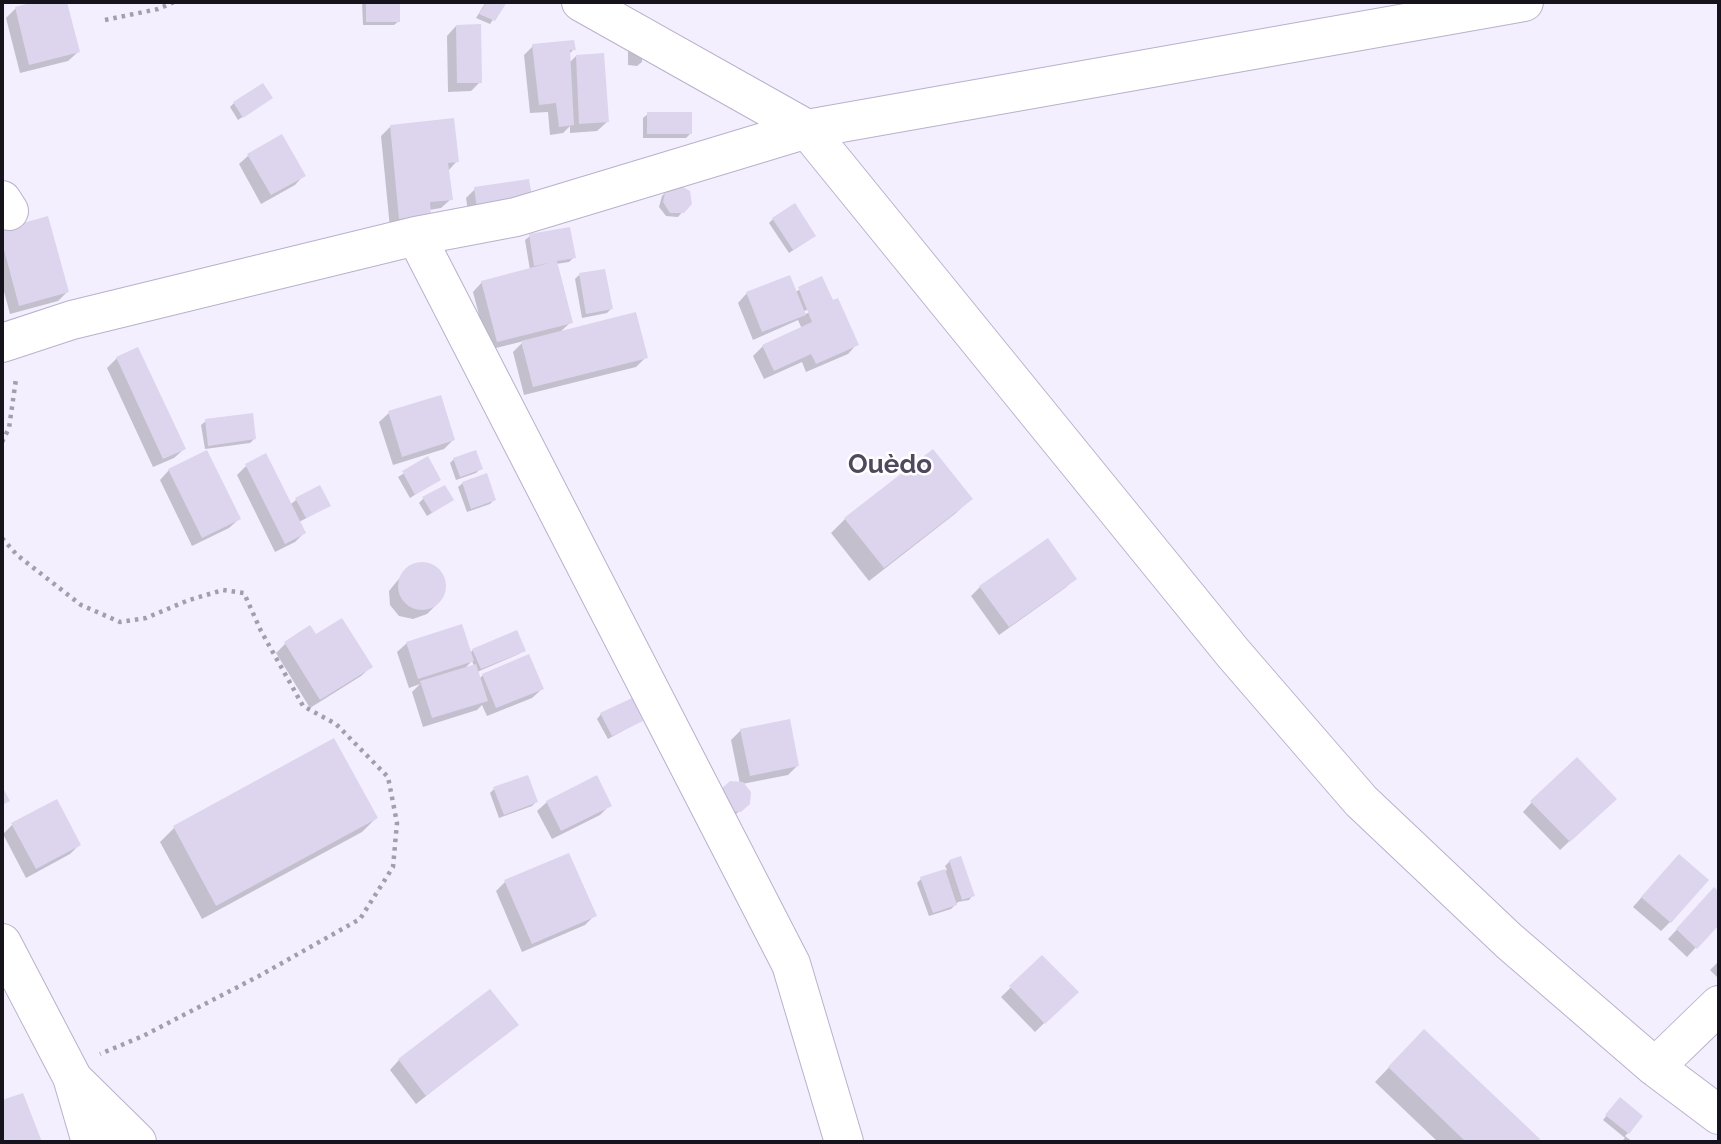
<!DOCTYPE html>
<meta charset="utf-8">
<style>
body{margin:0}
#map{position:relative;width:1721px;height:1144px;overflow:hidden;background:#f4efff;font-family:Raleway,sans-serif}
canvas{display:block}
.frame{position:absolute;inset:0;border:4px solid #16131c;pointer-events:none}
</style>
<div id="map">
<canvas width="1721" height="1144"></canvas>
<div class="frame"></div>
</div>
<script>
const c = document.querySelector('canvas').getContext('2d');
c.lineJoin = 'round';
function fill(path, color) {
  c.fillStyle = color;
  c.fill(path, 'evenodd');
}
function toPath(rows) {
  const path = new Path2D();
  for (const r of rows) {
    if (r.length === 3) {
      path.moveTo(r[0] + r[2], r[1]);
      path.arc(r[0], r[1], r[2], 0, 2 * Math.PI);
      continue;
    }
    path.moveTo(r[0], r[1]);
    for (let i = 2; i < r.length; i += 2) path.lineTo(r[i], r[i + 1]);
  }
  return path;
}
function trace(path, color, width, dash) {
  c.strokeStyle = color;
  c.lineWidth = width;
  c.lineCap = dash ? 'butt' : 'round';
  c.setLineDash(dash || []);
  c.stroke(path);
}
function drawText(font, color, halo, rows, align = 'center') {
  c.font = font + ' Raleway,sans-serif';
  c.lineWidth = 5;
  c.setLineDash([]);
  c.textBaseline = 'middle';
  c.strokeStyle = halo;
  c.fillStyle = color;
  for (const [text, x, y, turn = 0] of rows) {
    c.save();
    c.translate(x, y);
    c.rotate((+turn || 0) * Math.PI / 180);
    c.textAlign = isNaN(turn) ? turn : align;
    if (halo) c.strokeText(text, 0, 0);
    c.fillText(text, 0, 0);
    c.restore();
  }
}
const shadow = toPath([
 [41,2,65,2,78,52,68,61,20,73,6,18,16,8],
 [362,2,399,2,399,21,394,25,363,25],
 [486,2,505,2,490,24,476,18],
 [456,26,480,82,471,91,448,92,447,36],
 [642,43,642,62,637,66,628,65,628,47],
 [533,46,574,49,569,54,569,63,576,56,607,122,597,131,570,133,570,126,563,133,550,135,548,112,530,113,524,55],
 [271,98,238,120,230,107,234,103],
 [648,114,690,134,686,138,643,138,643,118],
 [390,127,457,161,448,171,451,199,441,208,429,210,390,228,381,136],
 [249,155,304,175,295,185,261,204,239,164],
 [475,189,522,217,470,224,466,198],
 [667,191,690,203,678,217,666,216,659,207,662,196],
 [47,219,67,292,58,301,10,314,2,284,2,231],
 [773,219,809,240,789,253,769,223],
 [530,236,574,257,569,262,556,264,571,322,559,333,646,357,636,367,524,395,513,352,524,341,488,350,473,292,482,282,530,270,525,240],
 [579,275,611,309,607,313,582,318,575,279],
 [821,279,857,344,848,354,806,372,802,362,764,379,753,356,763,346,802,329,798,320,753,340,738,303,747,293,795,292],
 [828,300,828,304,801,316,800,313],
 [137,349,184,449,174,458,153,467,107,368,117,358],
 [389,413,453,440,444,449,393,465,379,422],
 [206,421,255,438,250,443,205,449,201,425],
 [933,451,970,499,956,513,869,581,831,533,845,519],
 [427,459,439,479,410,498,398,477],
 [454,459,481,468,476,473,456,480,450,463],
 [246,466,290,505,297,499,329,506,299,522,304,533,295,542,275,552,237,475],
 [169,470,239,519,229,528,192,546,160,480],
 [463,483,494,500,490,504,467,512,458,487],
 [423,499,452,500,427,516,419,503],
 [420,563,434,566,443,577,444,591,437,604,427,614,413,619,399,616,390,605,389,591,407,569],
 [1075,579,1065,588,999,635,971,596,980,587],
 [315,637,371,667,361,676,310,708,276,653,285,644],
 [407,643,469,654,473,650,524,650,519,654,477,672,479,679,483,675,542,689,532,698,487,716,482,705,477,710,423,727,412,692,420,684,409,688,397,652],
 [472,661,474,666,463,670],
 [601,714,641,721,608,739,597,719],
 [741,730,797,766,788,775,742,784,748,803,735,815,723,814,740,784,731,740],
 [334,741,376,818,362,832,202,919,160,842,174,828],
 [494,789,536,802,532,806,499,818,490,793],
 [547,802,609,806,600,815,552,839,537,811],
 [1532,802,1605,808,1560,850,1523,812],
 [12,825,79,845,70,854,26,878,3,834],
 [950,861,973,895,969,900,958,902,951,909,929,916,917,883,921,879,947,870,945,866],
 [1670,865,1670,922,1661,931,1633,907],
 [505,882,594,916,585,925,522,952,496,891],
 [1714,890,1719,895,1719,922,1687,957,1668,939],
 [1042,957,1076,992,1035,1032,1001,997],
 [1719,961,1719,979,1710,970],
 [516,1025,416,1104,390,1070,399,1060],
 [1424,1031,1538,1139,1534,1142,1438,1142,1375,1082],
 [1616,1104,1628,1133,1625,1136,1633,1142,1621,1142,1625,1138,1603,1120]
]);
const building = toPath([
 [34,2,67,2,80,52,29,65,15,7],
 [366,2,400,2,400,22,366,22],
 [487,2,507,2,495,21,479,14],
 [481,24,482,83,457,83,456,25],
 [574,40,576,50,570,50,574,125,559,127,556,103,539,105,532,44],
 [604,53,609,122,579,124,576,55],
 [263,83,273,98,243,118,233,102],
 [647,112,692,112,692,134,647,134],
 [454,118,459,162,448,163,453,200,430,202,431,216,399,219,390,125],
 [282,134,306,176,271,195,247,154],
 [529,179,534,208,478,216,474,187],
 [679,185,690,191,692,204,684,213,670,213,663,202,666,189],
 [795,203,816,236,793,250,772,218],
 [48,216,69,292,19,306,2,242,2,229],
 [570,227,576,258,557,261,573,323,497,342,481,281,549,263,534,266,529,234],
 [605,269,613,309,586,314,579,273],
 [790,275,806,315,762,332,746,292],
 [822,276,833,300,838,298,859,345,816,364,811,354,774,371,762,345,812,322,798,287],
 [636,312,648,358,533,387,521,341],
 [138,347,186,449,163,459,116,357],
 [441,395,455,440,402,457,388,411],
 [253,413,256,439,208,446,205,419],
 [933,449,973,499,884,568,844,518],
 [207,450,241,519,202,538,168,469],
 [476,450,483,469,460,477,453,458],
 [266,453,306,533,285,544,245,464],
 [428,456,441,480,415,495,402,471],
 [487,473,496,500,471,509,462,482],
 [320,485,331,506,306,518,295,498],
 [445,485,454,500,432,513,422,497],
 [1048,538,1077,579,1009,627,979,586],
 [422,586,24],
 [342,618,373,667,320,700,284,642,310,625,316,634],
 [462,624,474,661,418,679,406,642],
 [517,630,526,651,481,669,472,649],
 [529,654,544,689,496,708,482,674],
 [476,664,488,701,432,718,420,681],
 [632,698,643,721,612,736,600,713],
 [790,719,799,766,750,776,740,729],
 [334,738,378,818,216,906,173,826],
 [1577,757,1617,799,1570,842,1530,801],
 [528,775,538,802,504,815,493,787],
 [597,775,612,806,561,831,546,801],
 [730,781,743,782,751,792,750,804,741,812,728,811,721,789],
 [2,786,10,801,2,805],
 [57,799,81,845,36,869,11,823],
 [569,853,597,916,532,944,504,880],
 [1679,854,1709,880,1671,923,1641,897],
 [961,856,975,896,962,900,949,860],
 [945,869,957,905,933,913,920,877],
 [1714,887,1719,892,1719,925,1697,949,1676,929],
 [1042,955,1079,992,1045,1024,1009,986],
 [490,989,519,1025,426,1096,398,1059],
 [1424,1029,1540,1139,1537,1142,1466,1142,1388,1067],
 [23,1093,42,1142,2,1142,2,1100],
 [1620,1097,1643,1116,1629,1134,1605,1115]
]);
const path = toPath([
 [105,20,158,9,174,2],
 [2,442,9,428,16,379],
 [2,538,17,555,81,605,120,622,146,618,189,600,223,590,244,593,261,631,303,706,336,724,388,777,397,823,393,867,360,919,259,976,143,1036,100,1054]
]);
const minor = toPath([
 [581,2,807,129,1233,653,1361,801,1509,941,1655,1067,1719,1115],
 [2,200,9,211],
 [416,236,791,964,844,1142],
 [2,343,72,320,416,236,516,217,807,129,1524,2],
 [2,943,72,1077,91,1142],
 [1655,1067,1719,1005],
 [74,1080,137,1142]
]);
const quarterNames = [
 ["Ouèdo",890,465]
];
fill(shadow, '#0003');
fill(building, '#ddd4ee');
trace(minor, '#b9b1ca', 40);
trace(path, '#a29eab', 4.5, [3.5, 5]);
trace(minor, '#fff', 38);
drawText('bold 26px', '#50495e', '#fff', quarterNames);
</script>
